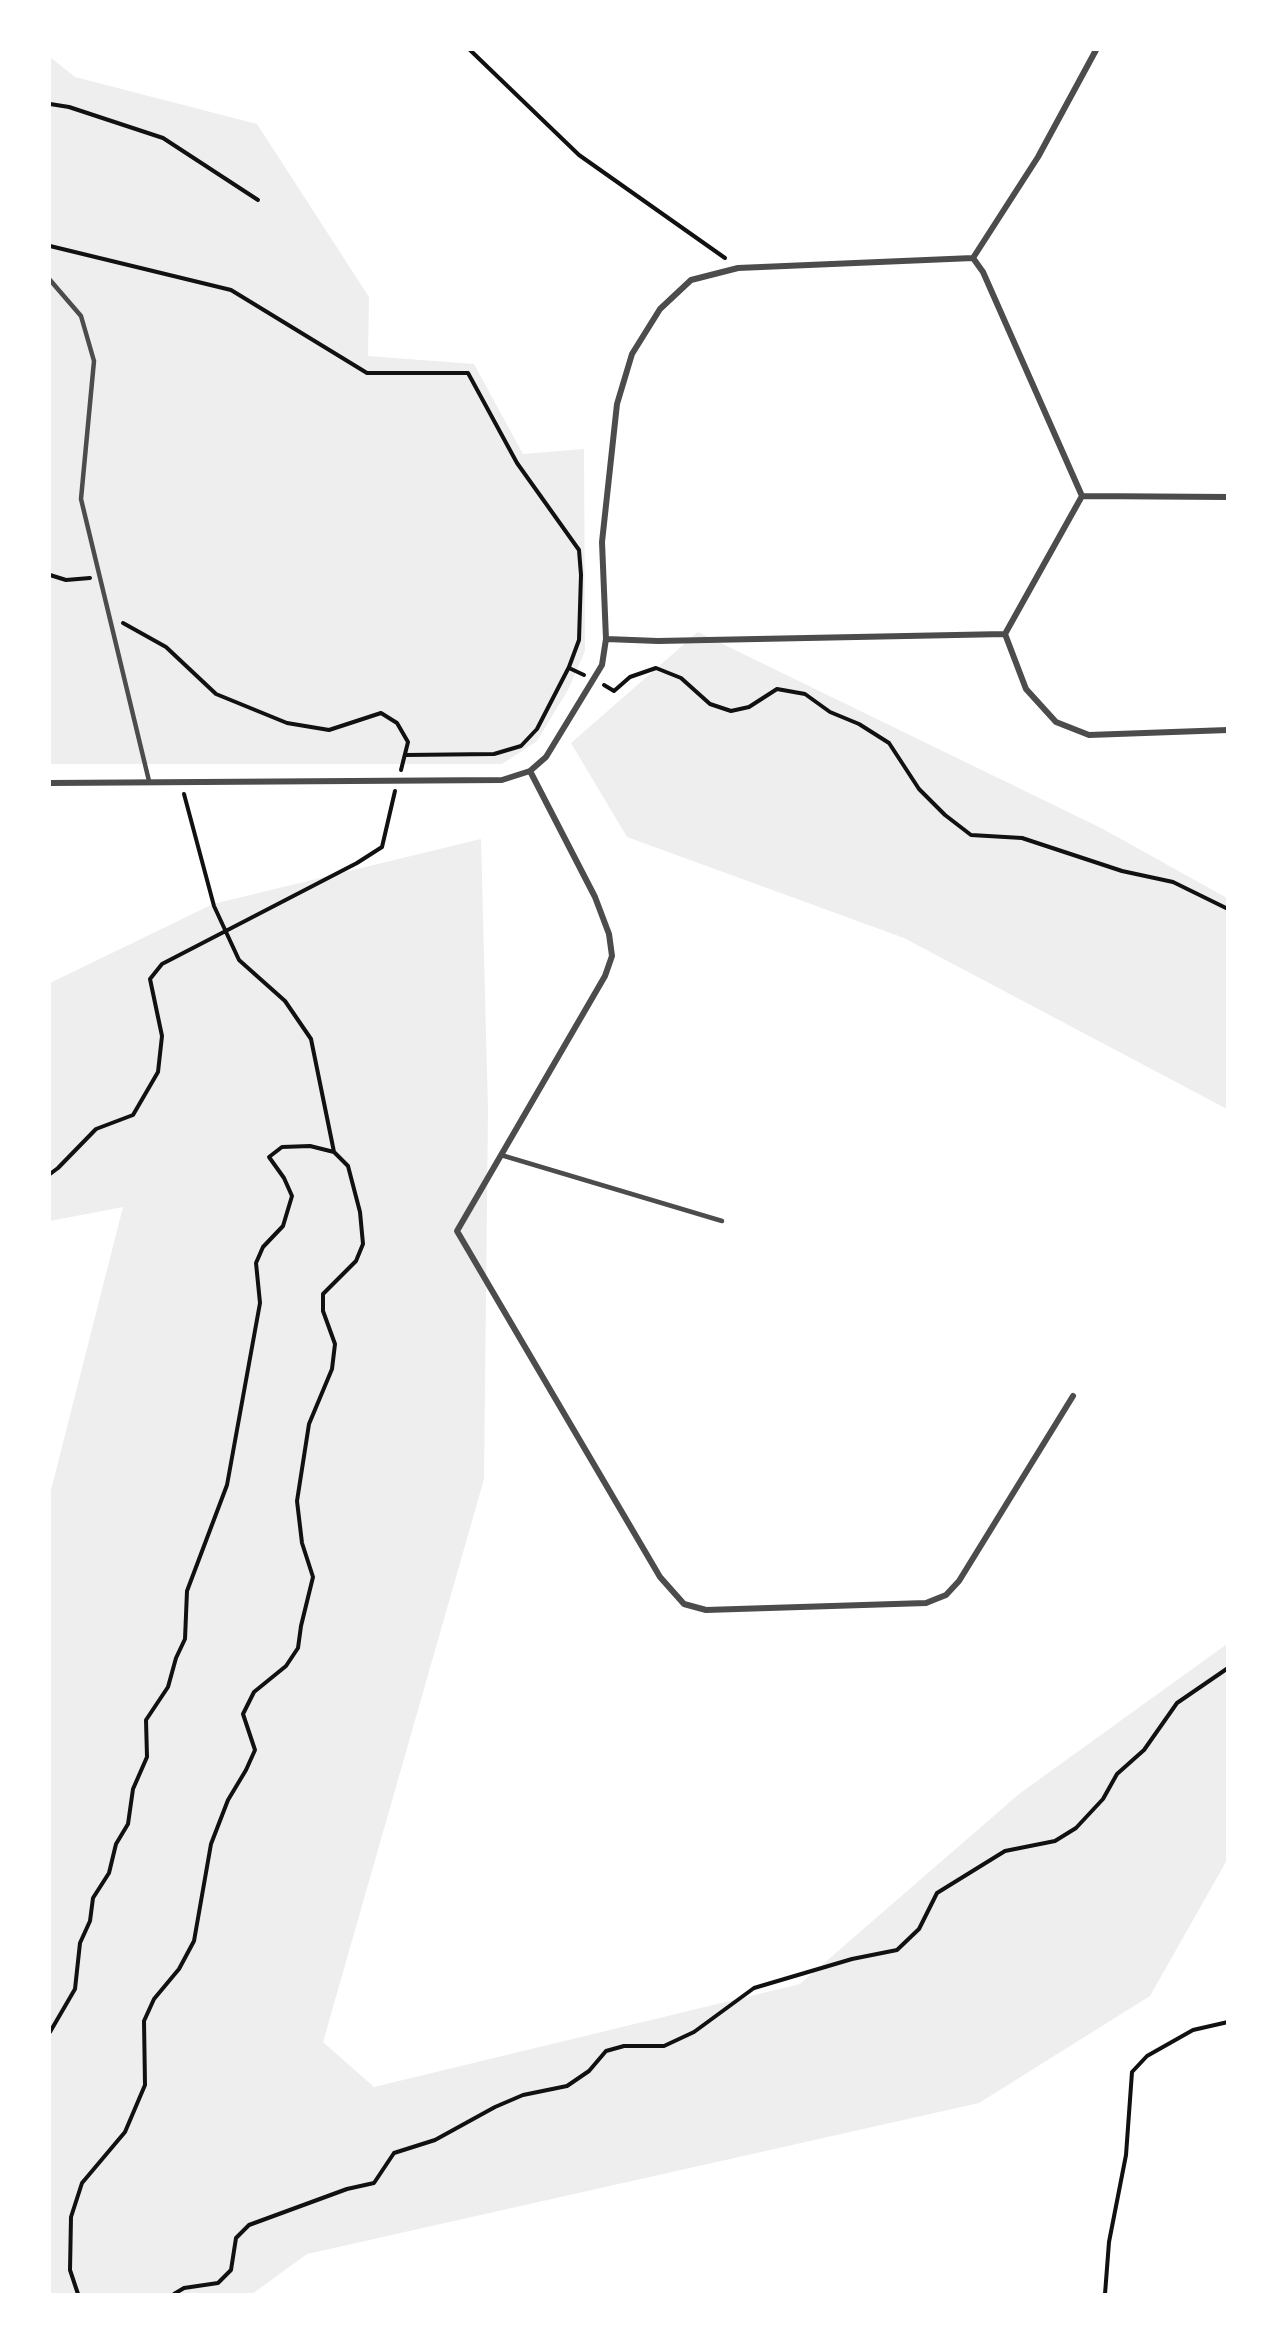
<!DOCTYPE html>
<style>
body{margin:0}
#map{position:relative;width:1277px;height:2344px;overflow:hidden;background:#fff;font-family:Commissioner,sans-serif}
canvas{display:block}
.frame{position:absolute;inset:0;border:51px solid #fff;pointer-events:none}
</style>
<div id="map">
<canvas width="1277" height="2344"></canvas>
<div class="frame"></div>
</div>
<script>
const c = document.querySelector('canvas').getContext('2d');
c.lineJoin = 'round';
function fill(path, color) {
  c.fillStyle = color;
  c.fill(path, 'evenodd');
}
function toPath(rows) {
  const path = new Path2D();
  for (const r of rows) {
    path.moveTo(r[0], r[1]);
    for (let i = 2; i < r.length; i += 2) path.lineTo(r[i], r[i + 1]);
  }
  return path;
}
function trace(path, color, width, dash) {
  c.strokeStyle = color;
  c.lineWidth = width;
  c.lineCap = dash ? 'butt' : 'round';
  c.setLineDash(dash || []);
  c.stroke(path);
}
const green = toPath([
 [50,57,75,77,257,124,369,297,368,356,474,364,523,454,584,449,585,651,569,688,537,741,502,764,50,764],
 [698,632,1103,829,1227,898,1227,1109,904,938,627,837,571,743],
 [481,839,488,1111,484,1479,323,2042,374,2087,800,1984,1019,1794,1227,1644,1227,1860,1150,1996,979,2103,307,2254,252,2294,50,2294,50,1494,123,1207,50,1221,50,983,213,904]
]);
const path = toPath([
 [470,50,579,155,725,258],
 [50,104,69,107,163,138,258,200],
 [50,246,231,290,367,373,468,373,517,463,579,550,581,575,579,640,569,667,537,729,521,746,494,754,405,755],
 [50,575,66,580,90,578],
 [123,623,166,647,216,694,287,723,329,730,381,713,397,723,408,742,401,770],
 [569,668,584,675],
 [604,685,614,691,630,677,656,668,681,678,710,704,731,711,749,707,777,689,805,694,830,712,859,724,889,743,919,789,945,815,971,835,1022,838,1122,871,1173,882,1228,909],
 [184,794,214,906,239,960,285,1001,311,1039,334,1152],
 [50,1174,58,1168,96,1129,133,1115,158,1072,162,1036,150,979,162,964,357,863,382,847,395,791],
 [50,2032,75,1989,80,1943,90,1921,93,1898,109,1873,116,1844,128,1824,133,1789,147,1757,146,1720,168,1687,176,1658,185,1639,187,1591,227,1485,260,1303,256,1263,263,1247,283,1226,292,1196,284,1178,269,1157,282,1147,310,1146,334,1152,348,1166,360,1212,363,1244,356,1261,323,1294,323,1311,335,1344,332,1369,309,1424,297,1501,302,1543,313,1577,301,1626,298,1648,286,1666,254,1692,243,1714,255,1750,246,1770,228,1800,211,1844,194,1941,179,1969,154,1999,144,2021,145,2085,125,2132,82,2183,71,2217,70,2270,78,2294],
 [174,2294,184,2288,218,2283,231,2270,236,2238,249,2225,347,2189,374,2183,394,2153,435,2140,495,2107,523,2095,567,2086,589,2071,606,2051,624,2046,664,2046,694,2032,754,1988,852,1959,897,1950,919,1929,937,1893,1005,1851,1055,1841,1076,1828,1103,1799,1117,1774,1144,1750,1177,1703,1228,1668],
 [1105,2294,1109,2242,1126,2155,1132,2072,1147,2056,1193,2030,1228,2022]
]);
const service = toPath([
 [50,280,81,316,94,361,81,499,149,781],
 [501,1155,722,1221]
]);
const minor = toPath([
 [973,258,983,272,1082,496],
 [973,258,1038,157,1096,50],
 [1082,496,1228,497],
 [1005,634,1026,689,1056,722,1089,735,1228,730],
 [1005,634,1082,496],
 [606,639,658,641,1005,634],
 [530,771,595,897,609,934,612,956,605,976,457,1231,660,1577,684,1604,706,1610,926,1603,946,1595,959,1581,1073,1396],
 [50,783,502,780,530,771,546,757,602,665,606,639,602,542,617,404,632,354,660,309,691,280,738,268,973,258]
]);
fill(green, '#eee');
trace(path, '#111', 4);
trace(service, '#4c4c4c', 4.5);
trace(minor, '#4c4c4c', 6);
</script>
